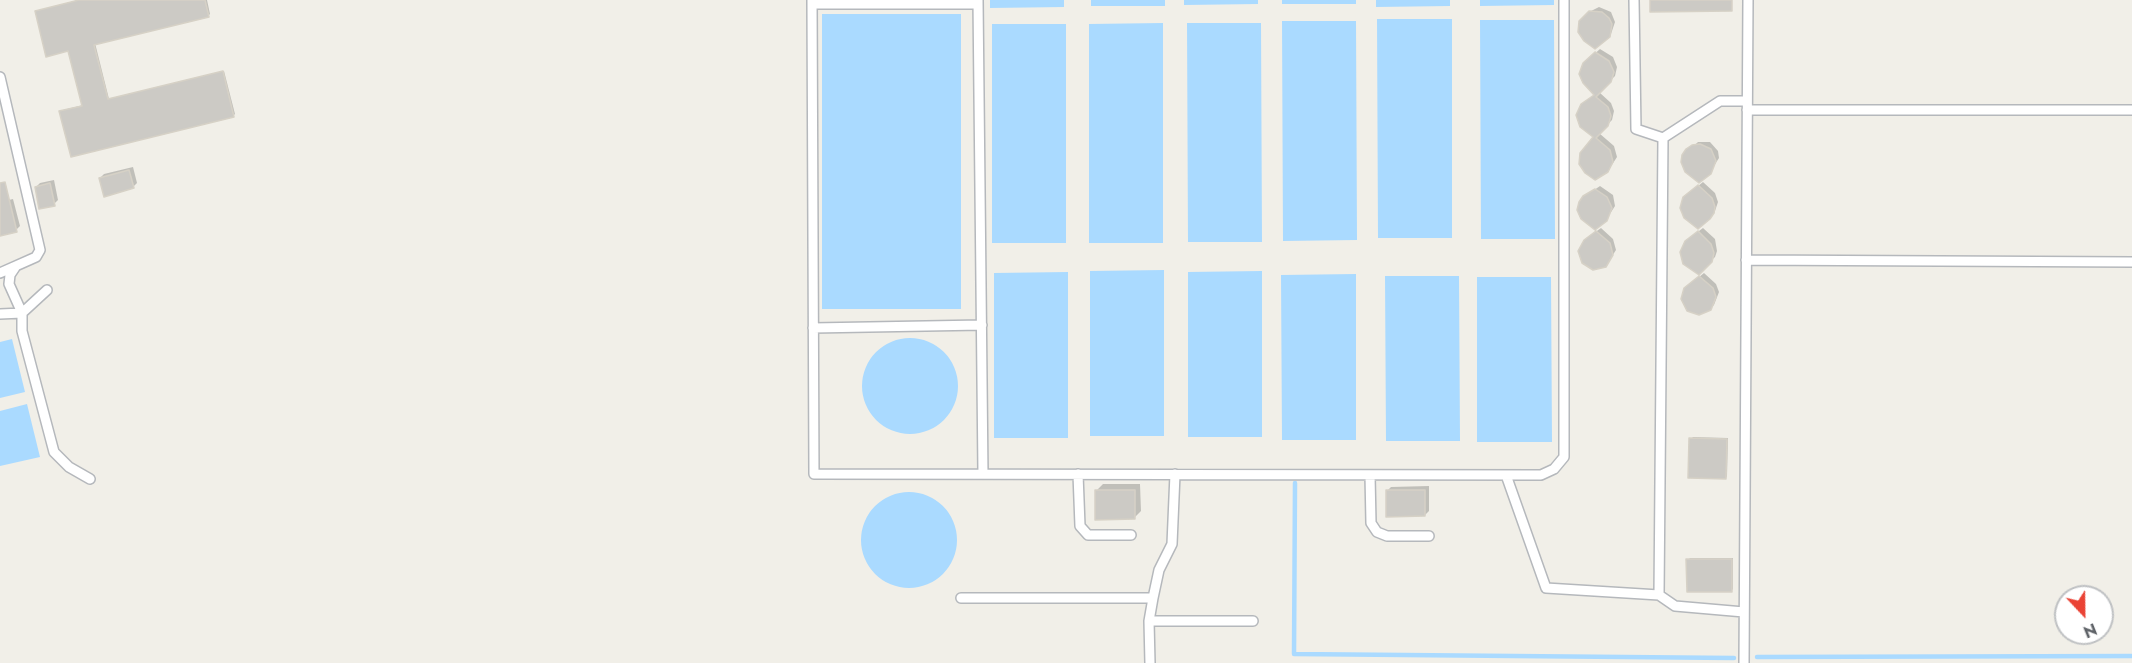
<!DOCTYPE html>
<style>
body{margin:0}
#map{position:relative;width:2132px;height:663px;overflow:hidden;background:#f1efe8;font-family:Jost,sans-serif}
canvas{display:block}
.north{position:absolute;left:2054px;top:585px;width:60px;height:60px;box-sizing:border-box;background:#fff;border:2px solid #bfc1c3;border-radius:50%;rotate:158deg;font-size:16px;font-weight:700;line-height:24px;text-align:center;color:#5f6368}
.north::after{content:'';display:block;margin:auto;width:21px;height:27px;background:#ea4335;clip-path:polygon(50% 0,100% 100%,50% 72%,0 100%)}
</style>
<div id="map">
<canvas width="2132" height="663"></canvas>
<div class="north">N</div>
</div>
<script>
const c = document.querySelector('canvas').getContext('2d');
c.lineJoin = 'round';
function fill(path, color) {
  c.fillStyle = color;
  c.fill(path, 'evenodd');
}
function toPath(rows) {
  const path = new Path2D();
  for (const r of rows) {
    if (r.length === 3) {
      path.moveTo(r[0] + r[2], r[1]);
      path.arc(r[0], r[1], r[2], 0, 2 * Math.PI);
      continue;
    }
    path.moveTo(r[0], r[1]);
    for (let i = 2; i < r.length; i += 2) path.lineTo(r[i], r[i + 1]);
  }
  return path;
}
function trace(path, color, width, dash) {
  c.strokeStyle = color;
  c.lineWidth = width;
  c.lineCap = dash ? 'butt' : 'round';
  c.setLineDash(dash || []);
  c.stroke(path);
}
const water = toPath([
 [990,0,1064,0,1064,7,990,8],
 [1091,0,1165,0,1165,6,1091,6],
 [1184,0,1258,0,1258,4,1184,5],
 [1282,0,1356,0,1356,4,1282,4],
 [1376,0,1450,0,1450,6,1376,7],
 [1480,0,1554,0,1554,5,1480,6],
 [822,14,961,14,961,309,822,309],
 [1377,19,1452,19,1452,238,1378,238],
 [1480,20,1554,20,1555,239,1481,239],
 [1282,21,1356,21,1357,240,1283,241],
 [1163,23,1163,243,1089,243,1089,24],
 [1187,23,1261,23,1262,242,1188,242],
 [992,24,1066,24,1066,243,992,243],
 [1164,270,1164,436,1090,436,1090,271],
 [1262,271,1262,437,1188,437,1188,272],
 [1068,272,1068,438,994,438,994,273],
 [1356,274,1356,440,1282,440,1281,275],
 [1385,276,1459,276,1460,441,1386,441],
 [1477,277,1551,277,1552,442,1477,442],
 [910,386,48],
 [12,339,25,392,0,398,0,342],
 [27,404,40,457,0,466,0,411],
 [909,540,48]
]);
const shadow = toPath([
 [78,0,207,0,210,14,209,15,95,43,109,99,224,71,235,114,233,116,63,110,83,105,69,49,36,11],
 [1599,7,1611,12,1615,22,1611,34,1606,39,1589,12],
 [1600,49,1613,57,1617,67,1615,76,1599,92,1611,103,1614,111,1612,120,1599,133,1614,146,1617,157,1608,171,1595,137,1595,95,1591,57],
 [1698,142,1710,142,1718,151,1719,158,1712,169,1684,155],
 [133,167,137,183,133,187,100,178,104,174],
 [54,180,58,200,54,204,36,187,40,183],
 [1703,182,1715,193,1718,202,1714,214,1692,191],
 [1600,186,1613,195,1615,206,1606,220,1584,197],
 [13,199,20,226,16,230,0,234,0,202],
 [1601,228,1613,239,1616,250,1609,261,1590,236],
 [1703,228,1715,239,1717,251,1715,257,1698,273,1691,237],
 [1704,273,1716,284,1719,292,1714,305,1710,309,1693,282],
 [1693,437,1728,438,1727,476,1726,478,1691,439],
 [1103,484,1140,484,1141,511,1134,518,1096,491],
 [1429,486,1429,511,1425,515,1387,491,1391,487],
 [1690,558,1733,558,1733,589,1731,591,1688,560]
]);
const stream = toPath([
 [1295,483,1294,654,1734,658],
 [1757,657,2132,656]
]);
const building = toPath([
 [79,0,205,0,209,17,94,45,108,99,223,71,234,117,71,157,59,111,82,106,68,51,46,57,35,11,79,0],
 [1650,0,1732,0,1732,11,1650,12,1650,0],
 [1589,11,1602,12,1609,18,1612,24,1610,37,1595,49,1584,41,1578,32,1579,21,1589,11],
 [1595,52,1609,61,1614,72,1611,82,1596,97,1608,107,1611,116,1608,126,1596,138,1610,150,1613,162,1608,172,1595,180,1585,173,1579,164,1580,153,1593,137,1580,127,1576,115,1581,104,1594,95,1583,83,1579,74,1583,63,1595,52],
 [1700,144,1711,149,1716,161,1711,174,1699,183,1685,172,1681,162,1682,155,1686,149,1692,145,1700,144],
 [129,170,134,188,104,197,99,178,129,170],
 [5,182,17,232,0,236,0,183,5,182],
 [50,183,55,206,39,209,35,187,50,183],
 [1698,185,1712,198,1715,207,1714,213,1710,219,1698,229,1684,218,1680,208,1683,197,1698,185],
 [1595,189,1607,197,1612,208,1607,221,1595,230,1581,219,1577,210,1579,202,1583,196,1595,189],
 [1596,231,1610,243,1613,255,1606,267,1593,270,1582,263,1578,251,1584,240,1596,231],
 [1698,231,1711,244,1714,253,1712,262,1699,275,1683,264,1680,252,1685,241,1698,231],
 [1699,276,1713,288,1716,297,1711,310,1699,315,1687,311,1681,299,1684,288,1699,276],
 [1689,438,1727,439,1726,479,1688,478,1689,438],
 [1095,490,1135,490,1135,519,1095,520,1095,490],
 [1386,490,1425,490,1425,516,1386,517,1386,490],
 [1686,559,1732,559,1732,592,1687,592,1686,559]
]);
const service = toPath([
 [812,0,814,474,1541,475,1554,469,1564,457,1564,0],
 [978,0,983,474],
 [1634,0,1636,129,1663,138,1720,101,1747,101],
 [812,4,978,4],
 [0,77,40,250,36,257,0,273],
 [1747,110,2132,110],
 [1746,260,2132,262],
 [47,290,22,313,22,331,54,452,69,467,90,479],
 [0,314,22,313,9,284,10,275,16,266],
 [813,328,982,325],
 [1078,474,1080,526,1088,535,1131,535],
 [1370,475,1371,523,1377,532,1387,536,1429,536],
 [1506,475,1546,588,1659,595,1675,606,1744,612],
 [1659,595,1663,138],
 [961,598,1153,598,1149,621,1150,663],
 [1153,598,1159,570,1172,544,1175,474],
 [1149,621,1253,621],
 [1744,663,1748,0]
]);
fill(water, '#aadaff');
fill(shadow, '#0003');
trace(stream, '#aadaff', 4.5);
fill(building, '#cccac5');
trace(building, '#d6d1c6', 1.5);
trace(service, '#b5b8bc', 12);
trace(service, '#fff', 9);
</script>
